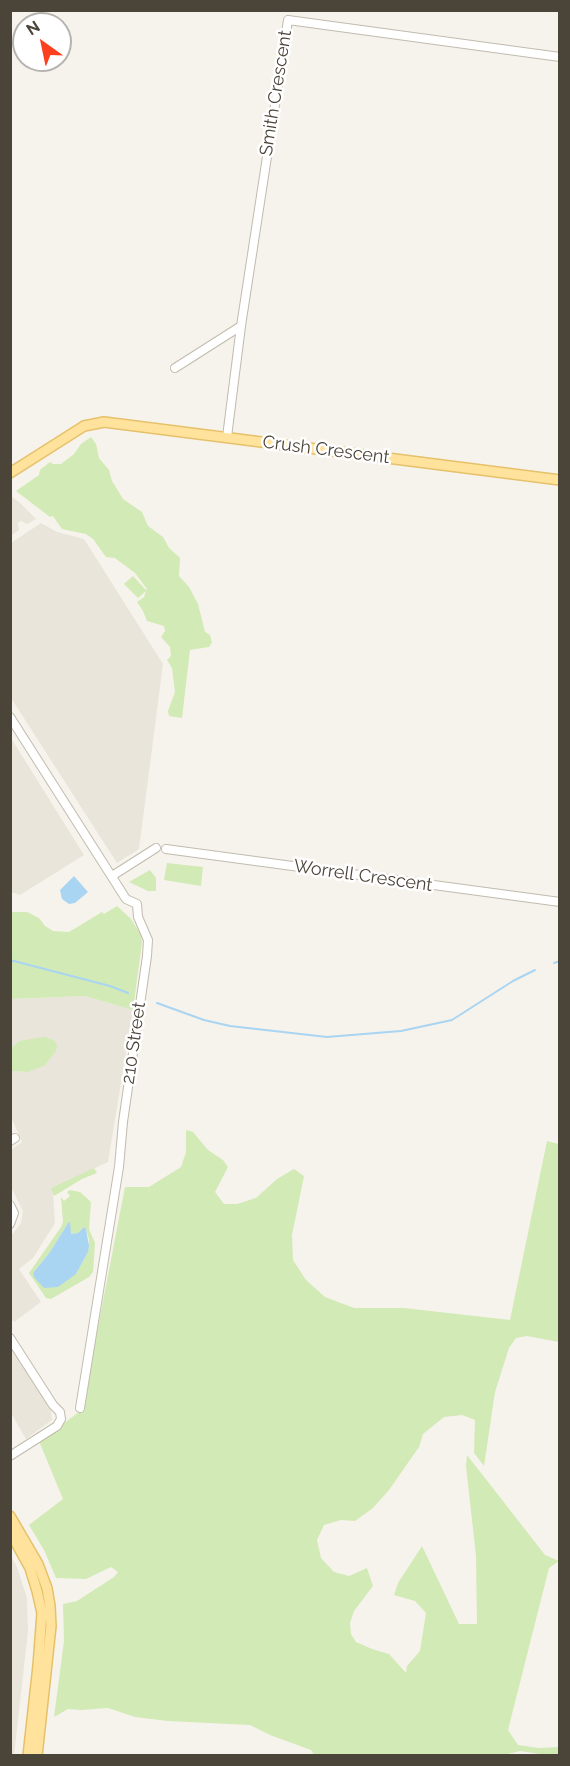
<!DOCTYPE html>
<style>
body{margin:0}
#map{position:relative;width:570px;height:1766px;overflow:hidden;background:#f6f3ec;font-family:Raleway,sans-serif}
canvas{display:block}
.frame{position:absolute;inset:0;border:12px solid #4b4439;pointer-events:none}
.north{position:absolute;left:12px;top:12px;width:60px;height:60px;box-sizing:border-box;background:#fff;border:2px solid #b7b4b0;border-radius:50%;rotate:327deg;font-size:16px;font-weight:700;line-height:24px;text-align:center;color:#4b4439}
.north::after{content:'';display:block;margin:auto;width:21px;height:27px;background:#fc3f1d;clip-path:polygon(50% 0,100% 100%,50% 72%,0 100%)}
</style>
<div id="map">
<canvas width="570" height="1766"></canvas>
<div class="frame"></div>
<div class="north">N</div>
</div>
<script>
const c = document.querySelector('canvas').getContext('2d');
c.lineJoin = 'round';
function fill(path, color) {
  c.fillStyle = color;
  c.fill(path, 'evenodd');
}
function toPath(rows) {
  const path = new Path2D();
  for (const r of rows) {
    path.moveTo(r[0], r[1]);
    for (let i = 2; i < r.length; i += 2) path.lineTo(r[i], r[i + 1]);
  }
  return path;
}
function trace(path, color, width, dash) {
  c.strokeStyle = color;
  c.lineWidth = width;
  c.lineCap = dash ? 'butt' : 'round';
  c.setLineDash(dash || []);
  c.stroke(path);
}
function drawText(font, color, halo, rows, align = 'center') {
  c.font = font + ' Raleway,sans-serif';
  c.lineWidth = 5;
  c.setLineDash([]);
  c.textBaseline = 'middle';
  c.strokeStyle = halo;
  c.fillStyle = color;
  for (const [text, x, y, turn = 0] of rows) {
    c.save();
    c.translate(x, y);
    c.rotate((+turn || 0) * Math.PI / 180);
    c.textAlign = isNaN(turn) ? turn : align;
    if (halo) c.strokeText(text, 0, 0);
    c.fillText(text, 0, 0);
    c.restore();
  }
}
const residential = toPath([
 [11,496,20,503,36,519,27,524,21,521,18,523,19,530,11,536],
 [41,523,57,532,84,539,163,664,139,849,117,863,11,698,11,543],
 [11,738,84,855,20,895,11,892],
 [85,996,133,1010,108,1162,51,1188,53,1192,55,1223,33,1258,19,1269,41,1302,14,1322,10,1317,11,1236,21,1223,23,1211,11,1187,11,1150,22,1142,11,1117,11,1071,27,1072,19,1041,11,1048,10,999],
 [11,1346,51,1410,52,1420,26,1439,11,1413],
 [11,1556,17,1567,27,1598,28,1631,14,1756,10,1755]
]);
const green = toPath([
 [91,437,96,444,99,458,109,470,112,481,123,499,142,512,148,526,163,537,169,548,180,558,179,576,189,587,198,604,205,632,210,635,212,642,209,647,190,650,182,718,169,716,168,711,175,692,172,668,167,660,171,656,170,647,161,637,165,631,164,626,147,621,143,611,137,602,144,597,146,591,138,598,124,584,133,576,146,590,147,589,135,573,115,558,106,557,93,539,86,534,62,529,53,516,50,517,16,491,39,475,40,470,50,462,53,464,61,464,74,454,81,444],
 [167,863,203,867,201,886,164,880],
 [150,870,156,878,156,891,148,891,129,882],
 [117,906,131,919,141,935,142,942,133,1010,85,996,11,999,11,912,27,912,39,918,45,926,53,931,69,932,102,912,104,914],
 [44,1037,54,1040,57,1045,56,1051,44,1066,27,1072,11,1071,11,1048,19,1041],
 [186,1130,193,1132,208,1150,223,1160,228,1167,215,1192,224,1204,237,1204,256,1198,277,1179,294,1169,304,1176,292,1235,293,1260,306,1280,325,1297,354,1308,404,1308,510,1320,547,1141,559,1144,559,1342,527,1336,516,1338,509,1348,495,1392,484,1466,474,1453,475,1420,462,1415,444,1417,423,1434,419,1447,389,1490,373,1508,355,1521,341,1520,324,1525,317,1540,321,1558,334,1572,349,1576,367,1568,373,1586,354,1611,350,1623,351,1634,356,1642,372,1649,389,1654,406,1673,407,1666,420,1651,426,1613,415,1601,394,1595,398,1583,422,1546,459,1624,477,1624,476,1556,466,1466,467,1455,545,1555,559,1561,549,1568,508,1730,518,1745,539,1748,559,1747,559,1755,546,1755,520,1751,500,1756,314,1755,311,1750,270,1735,250,1725,168,1721,135,1717,108,1708,81,1710,68,1709,54,1717,64,1641,63,1604,77,1601,114,1577,118,1572,111,1567,86,1579,56,1578,44,1550,29,1525,63,1499,39,1441,82,1410,125,1187,149,1187,181,1167,186,1152],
 [94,1168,97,1173,82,1179,54,1196,51,1188],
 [70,1190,80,1192,91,1202,89,1229,95,1243,93,1272,89,1277,51,1299,46,1298,29,1273,61,1227,63,1222,61,1197,64,1201,70,1196,67,1192],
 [68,1223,71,1234,78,1233,84,1227,86,1229,89,1239,88,1252,76,1274,33,1273,50,1252]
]);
const water = toPath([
 [74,876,88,892,75,903,69,904,62,899,60,890],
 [70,1222,71,1234,78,1233,84,1227,86,1229,89,1246,88,1252,76,1274,58,1287,44,1288,34,1277,33,1273,50,1252,68,1223]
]);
const stream = toPath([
 [10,960,110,986,128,993],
 [554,963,560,961],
 [157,1003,204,1020,230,1026,327,1037,376,1033,401,1031,452,1020,513,981,535,970]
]);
const minor = toPath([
 [175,368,241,326],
 [227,437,241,326,288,20,560,57],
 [10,717,126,899,137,904,138,917,148,940,147,956,123,1122,119,1167,80,1408],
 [166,849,560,902],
 [112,876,156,848],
 [10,1141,15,1138],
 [10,1205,14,1213,10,1224],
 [10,1338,53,1405,60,1412,61,1419,57,1426,10,1456]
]);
const major = toPath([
 [10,473,84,426,104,422,560,480],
 [10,1516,38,1564,47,1588,50,1606,51,1626,37,1756],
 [10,1532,30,1568,37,1591,42,1613,38,1666,28,1756]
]);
const streetNames = [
 ["Smith Crescent",276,93,-81],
 ["Crush Crescent",326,450,7],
 ["Worrell Crescent",363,876,8],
 ["210 Street",134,1043,-82]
];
fill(residential, '#eae5da');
fill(green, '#d2eab5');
fill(water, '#a9d4f2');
trace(stream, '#a9d4f2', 2);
trace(minor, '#c2bbae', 10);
trace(major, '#e6c16a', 12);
trace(minor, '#fff', 8);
trace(major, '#ffe39c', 9);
drawText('18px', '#4b4439', '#fff', streetNames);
</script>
